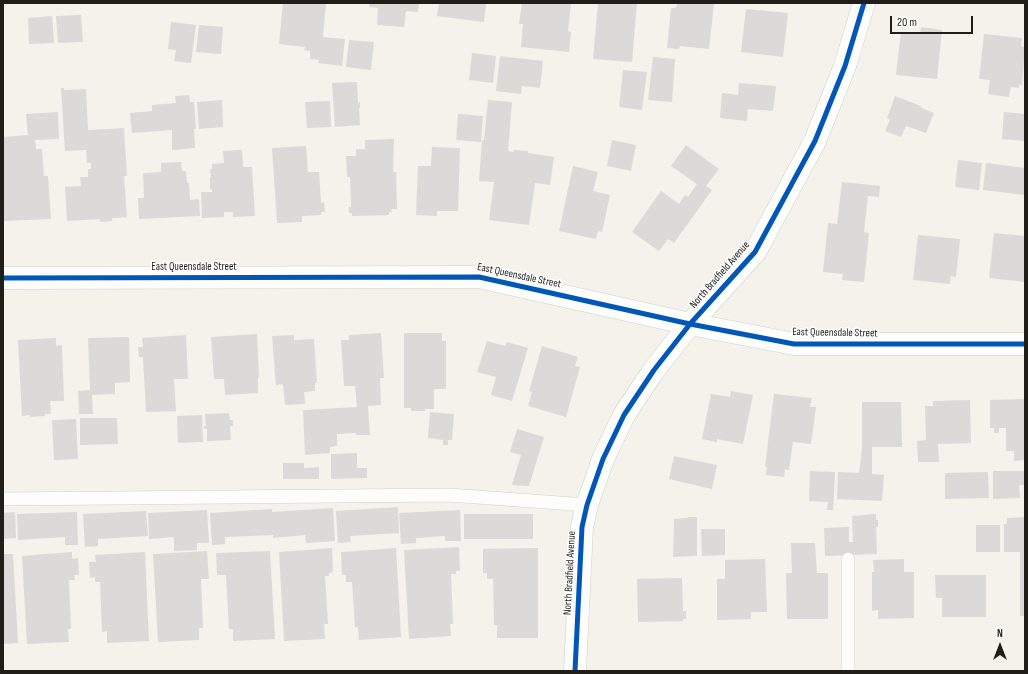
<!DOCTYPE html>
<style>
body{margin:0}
#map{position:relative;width:1028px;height:674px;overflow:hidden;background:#f4f2ea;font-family:"Sofia Sans Condensed",sans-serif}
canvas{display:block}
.frame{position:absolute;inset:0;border:4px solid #1f1e19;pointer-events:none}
.north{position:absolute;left:980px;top:626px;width:40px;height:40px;-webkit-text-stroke:3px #fff;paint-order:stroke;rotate:0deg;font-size:11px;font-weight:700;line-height:16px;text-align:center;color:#1f1e19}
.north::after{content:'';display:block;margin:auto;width:14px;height:18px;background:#1f1e19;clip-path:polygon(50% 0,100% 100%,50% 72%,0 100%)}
.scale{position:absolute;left:890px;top:16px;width:83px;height:18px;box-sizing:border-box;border:2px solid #1f1e19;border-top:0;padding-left:5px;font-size:12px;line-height:14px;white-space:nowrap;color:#1f1e19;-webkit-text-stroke:3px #fff;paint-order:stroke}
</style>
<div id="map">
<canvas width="1028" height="674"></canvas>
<div class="frame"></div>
<div class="north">N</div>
<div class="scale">20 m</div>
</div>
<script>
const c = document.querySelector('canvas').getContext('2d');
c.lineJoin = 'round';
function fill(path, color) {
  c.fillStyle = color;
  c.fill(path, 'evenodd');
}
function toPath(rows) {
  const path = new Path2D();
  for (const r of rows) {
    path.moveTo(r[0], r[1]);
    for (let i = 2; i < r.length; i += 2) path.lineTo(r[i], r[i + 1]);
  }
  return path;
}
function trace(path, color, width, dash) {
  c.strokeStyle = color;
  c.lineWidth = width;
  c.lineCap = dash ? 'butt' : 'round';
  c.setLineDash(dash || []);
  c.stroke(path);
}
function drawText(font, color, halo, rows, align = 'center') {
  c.font = font + ' "Sofia Sans Condensed",sans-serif';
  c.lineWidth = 3;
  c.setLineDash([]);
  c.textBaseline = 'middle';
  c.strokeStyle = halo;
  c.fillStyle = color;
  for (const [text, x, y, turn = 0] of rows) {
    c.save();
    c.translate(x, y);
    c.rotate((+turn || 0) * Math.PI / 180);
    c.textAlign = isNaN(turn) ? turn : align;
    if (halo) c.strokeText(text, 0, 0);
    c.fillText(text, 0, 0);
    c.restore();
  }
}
const building = toPath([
 [283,3,326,3,323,37,345,39,342,66,318,63,319,60,310,59,310,51,304,50,305,47,279,44],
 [369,3,419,3,418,12,406,11,404,27,377,25,378,8,369,7],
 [439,3,486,3,484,22,437,16],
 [522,3,571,3,568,31,571,32,569,52,521,47,523,24,519,24],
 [598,3,637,3,632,62,593,59],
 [677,3,714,4,709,49,680,46,679,49,667,48,671,8,676,8],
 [746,9,788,13,783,57,741,52],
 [81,15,83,42,58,43,56,16],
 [52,16,54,43,29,44,28,18],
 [171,22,196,25,191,63,174,61,176,50,168,49],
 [199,25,223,27,221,54,196,52],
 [921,27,942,30,937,79,896,75,901,32,920,33],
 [984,34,1022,38,1021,46,1025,47,1022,85,1019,84,1019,88,1011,87,1009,97,988,94,990,80,979,79],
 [349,40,374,42,371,70,346,67],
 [472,53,496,56,493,83,469,80],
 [500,56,543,61,540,88,522,86,521,94,496,91],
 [653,57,675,59,672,102,648,100],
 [623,70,647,72,642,110,619,107],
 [357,82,358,103,360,102,360,108,359,108,360,125,335,127,332,83],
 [739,83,776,86,773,111,748,109,747,121,720,118,722,93,738,95],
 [61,88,64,88,64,90,86,89,88,130,124,128,127,176,124,176,127,217,112,218,112,221,100,222,100,219,67,221,65,187,81,186,80,177,88,177,88,169,91,169,91,163,87,163,86,150,65,151],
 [189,95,190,102,194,102,196,128,194,129,195,148,172,150,172,130,132,133,130,113,152,111,152,105,176,103,175,96],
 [895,96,921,106,920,107,934,113,926,133,906,126,901,137,885,131,890,120,887,118],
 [222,100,223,127,199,129,197,102],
 [488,100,512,102,508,151,514,152,514,150,528,151,528,153,554,157,550,185,535,183,529,225,489,220,494,182,479,181,482,140,484,140],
 [330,101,331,127,307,128,305,102],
 [58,112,59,139,35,140,36,149,42,149,44,176,48,176,51,219,4,221,3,137,28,135,26,114],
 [1004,112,1025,114,1025,141,1002,139],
 [458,114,483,116,481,142,456,140],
 [394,139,393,172,396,172,397,209,391,209,392,212,389,212,389,215,352,216,352,213,349,213,349,207,351,207,350,177,347,177,346,156,356,156,356,149,365,149,365,140],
 [612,140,636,145,631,171,607,166],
 [686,145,719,169,706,186,712,190,674,243,668,239,659,251,632,232,661,191,679,204,685,195,688,197,697,184,671,166],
 [306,146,308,172,319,172,321,203,324,202,325,212,321,212,321,215,302,216,302,222,277,223,272,148],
 [432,147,460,148,458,211,437,211,437,216,416,215,418,166,431,166],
 [242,150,243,167,252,167,255,216,233,217,233,212,224,212,224,217,202,218,201,192,212,192,212,189,210,189,210,177,211,177,210,169,212,169,212,164,224,163,223,151],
 [958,160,982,163,979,190,955,187],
 [181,162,182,171,186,171,187,183,189,183,190,200,199,199,200,216,139,219,138,198,144,198,143,173,161,172,161,163],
 [986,163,1025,168,1025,195,983,190],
 [573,166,598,172,593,191,610,195,602,232,598,231,596,239,559,231],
 [842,182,880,186,879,197,868,196,864,232,869,233,864,282,842,280,843,274,823,272,828,223,837,224],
 [994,233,1025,236,1025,282,989,278],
 [918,235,960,239,956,277,951,276,950,284,913,280],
 [381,333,384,378,380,378,381,405,368,406,370,435,356,435,356,433,337,434,337,446,330,447,330,453,305,455,303,410,357,407,355,386,344,386,341,340,349,340,349,335],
 [404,333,442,333,442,341,446,341,446,389,434,389,434,409,425,409,425,411,411,411,411,408,404,408],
 [257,334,259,377,258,377,258,393,225,395,224,379,214,379,211,337],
 [186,335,188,379,174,379,176,411,146,412,143,357,139,357,138,347,143,347,142,338],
 [294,335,294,340,314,339,317,383,315,383,315,391,304,392,305,404,285,405,283,384,276,385,272,336],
 [129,337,130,382,115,383,115,394,92,395,93,414,79,414,78,391,90,390,88,338],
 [56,338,56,346,62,345,64,401,50,401,51,414,45,414,45,416,30,417,30,415,22,416,18,340],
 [487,341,505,346,507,342,528,348,512,401,491,395,496,377,477,372],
 [542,346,578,357,575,366,580,367,566,417,528,406,532,392,529,391],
 [731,391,753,395,743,444,717,439,717,442,702,439,711,394,730,397],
 [774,394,812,398,810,407,816,407,811,444,793,442,789,470,785,469,784,477,766,475,767,467,765,467],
 [1025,399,1025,460,1014,461,1014,451,1006,451,1006,428,999,428,999,433,994,433,994,428,990,428,990,400],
 [970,400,971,443,938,444,939,462,918,462,917,441,926,440,925,406,933,406,933,401],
 [862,402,901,402,902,447,872,447,872,474,884,475,882,501,837,499,838,472,859,473,862,449],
 [430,412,454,414,452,440,448,440,448,445,443,445,443,440,428,438],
 [229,413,230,420,233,420,233,426,230,426,231,440,207,441,207,429,204,429,204,426,206,426,205,414],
 [202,415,203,442,178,443,177,416],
 [80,418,117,418,118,444,80,445],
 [76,419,78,459,54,460,52,420],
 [517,429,544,437,529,486,512,485,521,455,510,452],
 [357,453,357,468,367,468,367,478,331,479,331,454],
 [674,456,717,465,712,489,669,479],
 [283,463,304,463,304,468,319,467,319,479,283,479],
 [810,471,835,472,833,510,827,510,828,502,809,501],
 [993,471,1025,471,1025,485,1019,485,1020,498,993,499],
 [988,472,989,498,945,499,945,473],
 [398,507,399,533,350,536,351,542,338,543,336,511],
 [333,508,335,541,306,543,305,535,273,538,273,535,225,537,225,544,212,545,210,513,272,509,272,512],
 [207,510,209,543,197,543,197,550,174,551,174,537,149,539,148,513],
 [460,510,461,541,445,541,445,536,416,538,416,543,401,544,399,513],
 [146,511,148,536,98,539,98,546,85,547,83,514],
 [15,512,16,538,3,539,3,513],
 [77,512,78,545,65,545,65,537,18,540,17,514],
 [464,514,533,514,533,539,464,539],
 [876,514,876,520,878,520,878,527,876,527,877,554,825,556,824,528,849,527,849,542,853,542,852,516],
 [688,517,697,517,697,556,673,557,674,519,688,518],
 [1025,517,1025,616,1020,616,1020,552,1004,552,1004,524,1007,524,1007,518],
 [976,525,1000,525,1000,552,976,552],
 [701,529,725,529,725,555,702,556],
 [791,543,815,543,817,573,828,573,828,619,787,619,786,573,792,573],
 [459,547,460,571,456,571,456,574,451,574,453,624,450,624,451,636,409,639,404,550],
 [332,548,333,572,329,573,329,576,325,576,328,624,324,624,325,639,284,641,279,552],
 [396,548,401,637,359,640,358,627,355,627,352,582,346,582,346,575,342,575,341,552],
 [538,548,538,638,497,638,497,625,494,625,493,579,487,579,487,573,483,573,483,549],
 [207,551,209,579,201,579,203,628,199,628,199,640,158,642,153,554],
 [270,551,275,639,233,641,233,629,229,629,226,575,217,575,216,553],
 [72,552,72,559,78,558,79,575,74,575,75,580,69,580,71,629,68,629,69,642,27,644,22,556],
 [145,552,149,641,107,643,107,631,102,632,100,582,95,582,95,577,90,578,89,562,96,562,95,555],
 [3,554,13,554,18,643,3,644],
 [765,559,767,612,751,612,751,619,717,620,717,579,725,579,725,560],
 [904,559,904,572,914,572,914,618,878,619,878,610,872,611,872,572,874,572,873,560],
 [935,575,986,575,986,617,942,617,942,598,936,598],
 [682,578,683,611,686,611,686,619,683,619,683,621,638,622,637,579]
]);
const service = toPath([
 [3,499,449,495,587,505],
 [848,559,848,671]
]);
const minor = toPath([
 [3,278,479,277,690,324,794,344,1025,344],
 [575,671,582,527,587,505,603,459,624,415,654,370,690,324,755,252,815,141,845,66,864,3]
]);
const cycleway = toPath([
 [3,278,479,277,690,324,794,344,1025,344],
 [575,671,582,527,587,505,603,459,624,415,654,370,690,324,755,252,815,141,845,66,864,3]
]);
const streetNames = [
 ["East Queensdale Street",194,267],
 ["North Bradfield Avenue",720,275,-49],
 ["East Queensdale Street",519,276,12],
 ["East Queensdale Street",835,333,1],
 ["North Bradfield Avenue",570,573,-87]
];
fill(building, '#dbdad8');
trace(service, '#d1d0ca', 14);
trace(minor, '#d1d0ca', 23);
trace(service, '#fdfdfc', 13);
trace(minor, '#fdfdfc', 22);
trace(cycleway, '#0057b8', 5);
drawText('11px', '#1f1e19', '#fff', streetNames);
</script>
